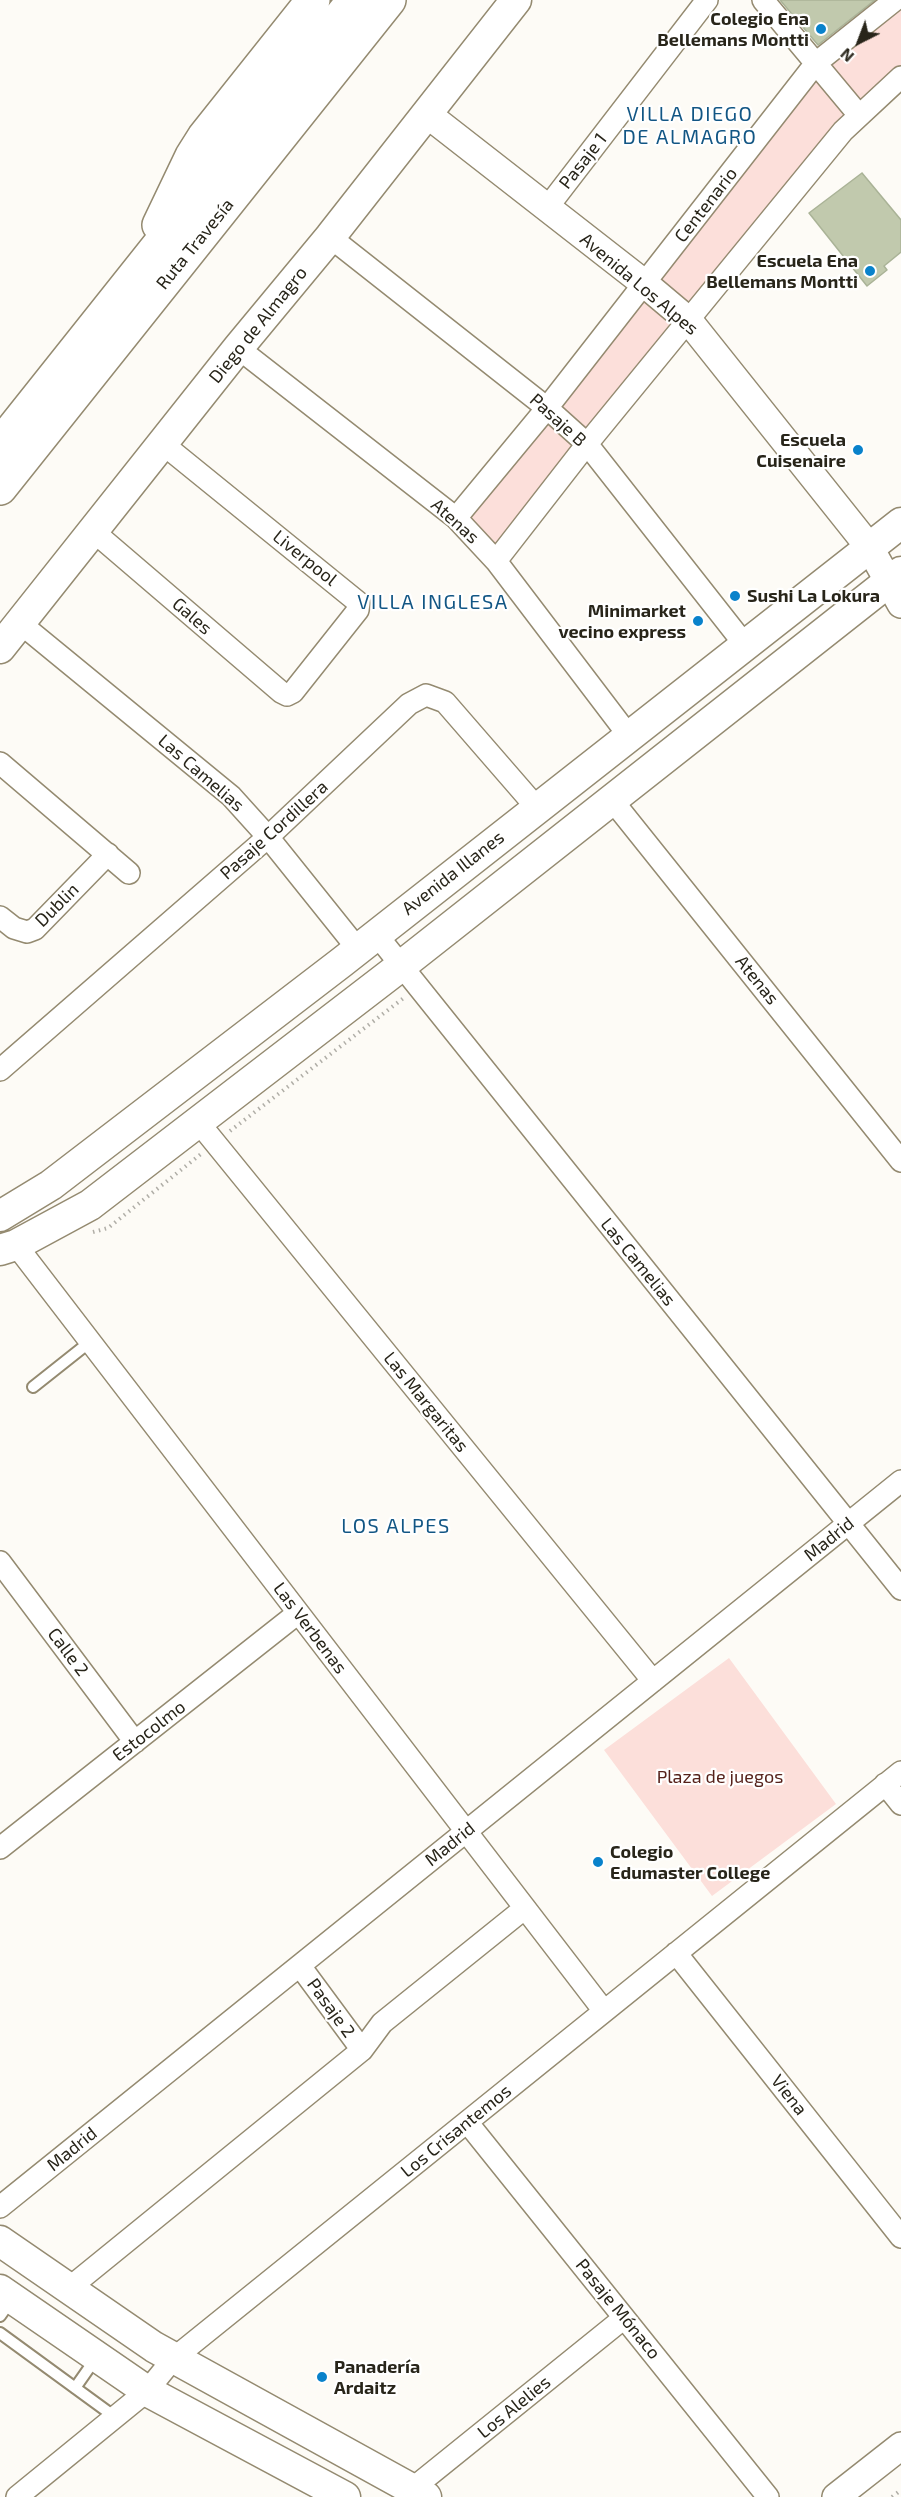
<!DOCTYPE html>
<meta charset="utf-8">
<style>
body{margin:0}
#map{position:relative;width:901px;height:2497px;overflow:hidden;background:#fdfbf6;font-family:"Exo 2",sans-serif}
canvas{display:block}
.north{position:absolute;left:829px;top:12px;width:60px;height:60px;-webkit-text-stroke:4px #fff;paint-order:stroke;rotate:222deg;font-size:16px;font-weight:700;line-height:24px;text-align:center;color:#28251a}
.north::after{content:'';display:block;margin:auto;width:21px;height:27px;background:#28251a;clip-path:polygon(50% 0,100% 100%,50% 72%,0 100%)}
</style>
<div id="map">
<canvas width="901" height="2497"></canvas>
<div class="north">N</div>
</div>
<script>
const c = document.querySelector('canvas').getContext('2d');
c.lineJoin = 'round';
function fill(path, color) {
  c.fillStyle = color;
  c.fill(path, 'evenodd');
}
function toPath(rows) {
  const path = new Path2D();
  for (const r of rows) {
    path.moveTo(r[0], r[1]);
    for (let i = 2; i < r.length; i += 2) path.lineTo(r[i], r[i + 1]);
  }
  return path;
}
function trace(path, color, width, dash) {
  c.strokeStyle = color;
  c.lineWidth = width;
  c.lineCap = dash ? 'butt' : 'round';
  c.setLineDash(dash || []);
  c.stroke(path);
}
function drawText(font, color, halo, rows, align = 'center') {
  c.font = font + ' "Exo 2",sans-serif';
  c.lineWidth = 4.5;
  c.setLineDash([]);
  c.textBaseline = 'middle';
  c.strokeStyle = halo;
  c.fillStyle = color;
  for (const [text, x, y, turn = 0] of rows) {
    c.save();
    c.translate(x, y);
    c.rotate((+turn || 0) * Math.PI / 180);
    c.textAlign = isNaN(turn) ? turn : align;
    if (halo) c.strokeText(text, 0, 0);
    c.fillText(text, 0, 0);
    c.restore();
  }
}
const green = toPath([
 [901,1,901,71,496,554,461,517,819,67],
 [729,1658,836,1804,712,1896,604,1750]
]);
const building = toPath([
 [780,0,875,0,818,45,780,0],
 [862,173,901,220,901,252,884,266,887,270,867,286,809,213,862,173]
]);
const path = toPath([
 [230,1131,405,997],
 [93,1232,108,1228,201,1154],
 [892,2497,901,2490]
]);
const service = toPath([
 [33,1387,91,1341],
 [0,2316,12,2299],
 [0,2333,115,2417],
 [75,2388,96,2358]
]);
const minor = toPath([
 [763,0,858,114],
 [547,208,707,0],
 [330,237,547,408,587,444,745,645],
 [238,348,456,518,496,561,629,736],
 [456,518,547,408,816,63,895,0],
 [93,531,281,692,287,695,293,692,358,610,359,603,163,444],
 [496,561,587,444,843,131,901,77],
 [20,623,231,796,268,837,357,948],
 [0,763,129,873],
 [612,800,901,1161],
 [0,917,14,928,27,932,35,929,108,854],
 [376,934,901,1589],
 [0,1070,268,837,409,704,426,695,445,702,537,808],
 [199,1123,653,1681],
 [16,1245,604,2011],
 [0,1562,135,1742],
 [885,1784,901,1804],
 [0,1848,298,1613],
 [676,1953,901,2237],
 [300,1966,362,2050],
 [467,2122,768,2497],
 [0,2207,901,1481],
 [68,2289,362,2050,382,2023,525,1908],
 [17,2497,147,2391,173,2359,901,1772],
 [406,2497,412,2489,624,2318]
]);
const tertiary = toPath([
 [427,114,645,284,689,321,870,548,901,604],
 [836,2497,901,2446]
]);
const secondary = toPath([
 [0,648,238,348,330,237,516,0],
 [0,1216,51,1185,342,962,901,523],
 [0,1250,16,1245,90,1205,401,966,901,572],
 [0,2241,154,2347,426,2497],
 [0,2290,147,2391,345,2497]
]);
const trunk = toPath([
 [159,225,192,156,204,137,313,0],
 [0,445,354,0],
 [0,488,389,0]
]);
const markers = [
 [821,29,6,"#0982cb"],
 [870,271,6,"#0982cb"],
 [858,450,6,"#0982cb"],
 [735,596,6,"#0982cb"],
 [698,621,6,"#0982cb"],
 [598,1862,6,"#0982cb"],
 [322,2377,6,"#0982cb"]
];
const poiNames = [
 ["Colegio Ena",809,19],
 ["Bellemans Montti",809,40],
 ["Escuela Ena",858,261],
 ["Bellemans Montti",858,282],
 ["Escuela",846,440],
 ["Cuisenaire",846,461],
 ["Sushi La Lokura",747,596,"left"],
 ["Minimarket",686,611],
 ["vecino express",686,632],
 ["Colegio",610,1852,"left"],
 ["Edumaster College",610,1873,"left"],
 ["Panadería",334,2367,"left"],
 ["Ardaitz",334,2388,"left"]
];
const streetNames = [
 ["Pasaje 1",583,161,-52],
 ["Centenario",706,205,-52],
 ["Ruta Travesía",195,244,-51],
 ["Avenida Los Alpes",639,284,40],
 ["Diego de Almagro",258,325,-51],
 ["Pasaje B",558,420,42],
 ["Atenas",455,521,42],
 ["Liverpool",305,558,39],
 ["Gales",192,616,41],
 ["Las Camelias",201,773,41],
 ["Pasaje Cordillera",274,830,-42],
 ["Avenida Illanes",453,873,-38],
 ["Dublin",57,905,-45],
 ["Atenas",757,980,51],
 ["Las Camelias",638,1262,51],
 ["Las Margaritas",426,1402,51],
 ["Madrid",829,1539,-39],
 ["Las Verbenas",310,1628,53],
 ["Calle 2",68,1652,53],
 ["Estocolmo",149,1731,-38],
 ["Madrid",450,1844,-39],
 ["Pasaje 2",331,2008,54],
 ["Viena",789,2095,52],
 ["Los Crisantemos",456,2131,-39],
 ["Madrid",72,2149,-39],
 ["Pasaje Mónaco",618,2309,51],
 ["Los Alelies",514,2407,-39]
];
const parkNames = [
 ["Plaza de juegos",720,1777]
];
const neighbourhoodNames = [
 ["VILLA DIEGO",690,114],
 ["DE ALMAGRO",690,137],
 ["VILLA INGLESA",433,602],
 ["LOS ALPES",396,1526]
];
fill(green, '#fcdfda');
fill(building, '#c1c9ad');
trace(building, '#aab397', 1.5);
trace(service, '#948a70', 14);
trace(minor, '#948a70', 24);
trace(tertiary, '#948a70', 30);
trace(secondary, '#948a70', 33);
trace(trunk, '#948a70', 36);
trace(path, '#b0aea7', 4, [1.5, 4.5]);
trace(service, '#fff', 10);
trace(minor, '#fff', 21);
trace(tertiary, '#fff', 27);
trace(secondary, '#fff', 30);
trace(trunk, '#fff', 33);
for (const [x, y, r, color] of markers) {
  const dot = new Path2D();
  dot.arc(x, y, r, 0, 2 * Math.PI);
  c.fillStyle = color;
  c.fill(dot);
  trace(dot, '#fff', 2);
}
drawText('bold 18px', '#28251a', '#fff', poiNames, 'right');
drawText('18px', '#28251a', '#fff', streetNames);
drawText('18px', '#56221b', '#fff', parkNames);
c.letterSpacing = '1.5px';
drawText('20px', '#125684', '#fff', neighbourhoodNames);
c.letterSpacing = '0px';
</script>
